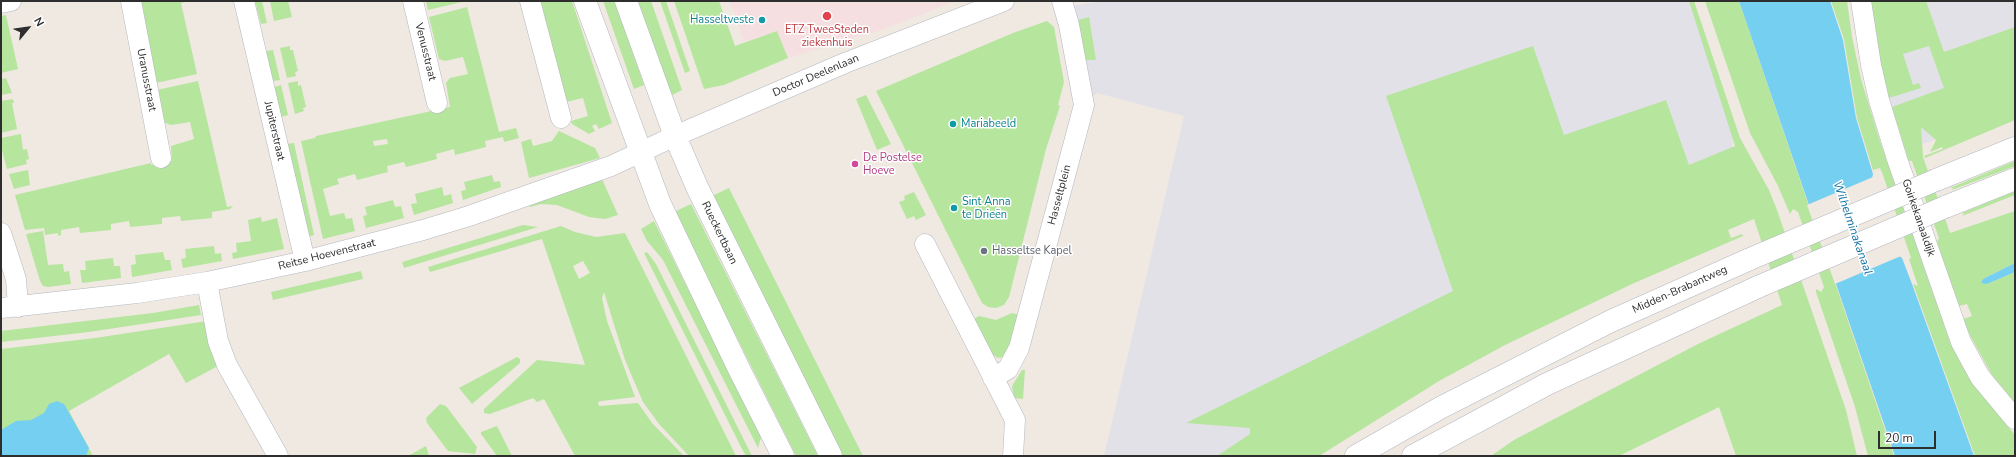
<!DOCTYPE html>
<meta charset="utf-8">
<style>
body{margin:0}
#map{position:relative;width:2016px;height:457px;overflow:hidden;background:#efe9e1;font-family:"Nunito Sans",sans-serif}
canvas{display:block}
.frame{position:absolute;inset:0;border:2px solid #2e2e2e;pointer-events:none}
.north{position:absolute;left:8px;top:8px;width:40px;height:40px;-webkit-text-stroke:3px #fff;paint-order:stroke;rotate:61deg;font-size:11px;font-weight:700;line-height:16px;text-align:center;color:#2e2e2e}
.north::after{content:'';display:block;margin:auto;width:14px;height:18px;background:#2e2e2e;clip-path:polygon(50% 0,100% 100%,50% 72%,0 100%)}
.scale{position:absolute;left:1878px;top:431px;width:58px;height:18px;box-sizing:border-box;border:2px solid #2e2e2e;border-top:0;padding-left:5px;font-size:12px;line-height:14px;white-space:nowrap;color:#2e2e2e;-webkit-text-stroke:3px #fff;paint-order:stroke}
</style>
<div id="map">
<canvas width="2016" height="457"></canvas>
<div class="frame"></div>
<div class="north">N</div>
<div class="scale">20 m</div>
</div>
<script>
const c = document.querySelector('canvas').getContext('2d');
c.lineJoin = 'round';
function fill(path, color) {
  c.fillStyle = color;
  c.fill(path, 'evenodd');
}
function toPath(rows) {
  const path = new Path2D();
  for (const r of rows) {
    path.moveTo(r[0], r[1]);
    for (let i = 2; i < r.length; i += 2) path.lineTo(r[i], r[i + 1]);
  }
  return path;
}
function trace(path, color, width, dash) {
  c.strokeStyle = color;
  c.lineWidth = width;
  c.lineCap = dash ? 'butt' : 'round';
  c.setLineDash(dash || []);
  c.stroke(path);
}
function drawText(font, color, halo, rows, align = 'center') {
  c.font = font + ' "Nunito Sans",sans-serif';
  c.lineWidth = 3;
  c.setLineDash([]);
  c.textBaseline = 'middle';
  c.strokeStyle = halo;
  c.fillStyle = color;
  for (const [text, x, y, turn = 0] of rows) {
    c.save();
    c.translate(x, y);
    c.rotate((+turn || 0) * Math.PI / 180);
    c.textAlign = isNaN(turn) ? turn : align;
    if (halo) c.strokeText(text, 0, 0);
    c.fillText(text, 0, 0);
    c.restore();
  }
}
const industrial = toPath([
 [1104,1,1691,1,1733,129,1732,156,1231,456,1104,456,1184,116,1097,93,1084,103,1065,7],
 [1855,1,2015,1,2015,111,1906,150]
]);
const medical = toPath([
 [730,1,956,1,881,30,788,58,777,31,744,42]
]);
const green = toPath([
 [138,1,188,1,181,3,197,74,156,83],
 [255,1,262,1,267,23,261,24],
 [270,1,288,1,292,17,274,21],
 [426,1,466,1,428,10],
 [540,1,572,1,612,123,599,129,596,124,592,126,595,131,589,134,572,124,571,121,588,116,583,98,566,102],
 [603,1,615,1,644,85,634,89],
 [637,1,651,1,682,90,670,96],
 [660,1,666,1,690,71,685,73],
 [674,1,719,1,735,46,777,31,788,58,724,85,704,89],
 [1689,1,1694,1,1740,138,1769,190,1777,210,1846,410,1857,456,1736,456,1719,407,1619,456,1491,456,1514,440,1700,343,1782,305,1754,219,1728,230,1731,238,1726,240,1742,234,1743,236,1632,284,1505,345,1439,381,1319,456,1217,456,1250,434,1250,428,1186,423,1453,291,1386,96,1533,46,1564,135,1666,100,1689,165,1735,146],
 [1705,1,1739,1,1894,456,1868,456,1855,407,1816,292,1816,289,1821,292,1824,287,1798,212,1793,209,1790,214,1778,186,1750,133],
 [1831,1,1847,1,1852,37,1861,79,1880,141,1950,342,1962,366,1977,389,2015,435,2015,456,1975,456,1913,284,1918,286,1909,259,1911,258,1883,175,1880,168,1873,170,1857,118,1844,39],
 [1868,1,1926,1,1944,52,2015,27,2015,120,1925,158,1924,156,1943,149,1942,147,1930,152,1936,140,1921,127,1923,157,1950,233,2015,211,2015,263,1983,279,1987,284,2015,272,2015,403,1992,375,1971,337,1963,319,1972,316,1967,304,1959,306,1937,242,1939,238,1935,227,1912,161,1909,161,1908,159,1892,107,1944,88,1929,46,1903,54,1913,85,1919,83,1921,88,1889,98,1881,73],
 [467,7,499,132,516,128,519,138,504,142,503,137,485,141,486,147,455,155,454,149,436,154,437,159,406,167,404,162,387,166,388,172,357,180,355,174,337,179,339,184,323,189,330,216,344,213,346,219,352,218,355,231,323,239,301,141,315,138,316,136,450,107,446,83,450,78,468,74,463,57,445,61,439,59,429,17],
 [387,139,388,144,374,146,373,141],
 [6,15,18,69,1,73,1,16],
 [1089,17,1096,60,1085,60,1078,20],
 [1047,21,1054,27,1064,82,1058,105,1060,106,1046,149,1009,297,1004,305,996,308,988,307,982,303,876,91,1013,33],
 [290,46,290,50,293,50,298,71,295,72,296,76,287,78,280,48],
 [273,50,280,80,273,81,266,51],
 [6,78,12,93,1,95,1,79],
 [198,81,227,207,233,206,230,209,212,212,212,218,181,221,180,216,162,218,162,224,130,227,129,221,111,224,111,230,80,233,79,227,61,230,61,235,58,236,58,233,45,235,44,228,25,230,15,195,151,163,151,165,172,161,171,146,194,139,190,122,171,125,165,123,157,90],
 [298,81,298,86,301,85,306,107,303,108,304,111,295,114,288,83],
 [281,85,288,115,281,117,274,87],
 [866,95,891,144,877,150,856,99],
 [13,99,14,103,12,103,17,129,1,133,1,101],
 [559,131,595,148,600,158,529,178,521,142,531,139,533,146,552,141],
 [21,134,23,150,27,149,29,159,26,160,27,164,7,169,1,146,1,138],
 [294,143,314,235,308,237,287,144],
 [2015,161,2015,166,1952,190,1953,188,1950,188],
 [28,170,30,185,14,189,9,174],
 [492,175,494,182,500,181,501,187,463,200,461,191,466,190,464,182],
 [602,179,618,215,605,219,589,217,557,205,541,204,530,207,529,204],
 [442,187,444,196,451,194,453,203,414,215,411,204,417,203,415,194],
 [729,188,863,456,842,456,712,196],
 [2015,191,2015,195,1962,216,1964,214,1962,213],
 [914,192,926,215,916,220,914,216,907,219,899,202,905,200,904,196],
 [393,200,395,207,401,206,404,218,366,228,363,216,367,215,365,207],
 [691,204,818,456,796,456,674,212],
 [261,217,262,222,277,218,284,249,233,259,232,253,237,252,236,243,251,241,248,220],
 [654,221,759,431,761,438,758,448,663,260,647,241,641,229],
 [523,225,538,227,404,268,402,262],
 [561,226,575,232,596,237,625,233,736,456,689,456,659,424,643,402,625,360,604,292,602,298,607,321,635,397,602,401,598,402,599,406,638,403,652,423,684,456,575,456,544,399,537,402,533,398,490,414,484,413,484,409,537,360,585,365,542,239,430,272,428,267],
 [583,261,590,273,579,279,573,266],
 [43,231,48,265,63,264,64,272,69,271,71,284,48,287,43,286,40,281,26,234],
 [214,246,215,254,221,253,222,261,183,268,181,259,186,258,185,249],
 [163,252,165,260,170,260,172,270,132,277,131,265,136,264,135,255],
 [647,252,656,264,752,456,746,456,741,447,644,253],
 [113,258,114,266,120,266,121,278,82,283,80,270,86,270,85,261],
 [361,271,363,279,273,300,271,292],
 [199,305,201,315,89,332,1,342,1,331,153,313],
 [1012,313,1019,315,1010,350,1004,357,998,358,993,355,974,319,979,316,996,320],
 [207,321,218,366,186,383,169,354,69,411,93,456,1,456,1,349,95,338],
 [517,357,520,359,520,363,472,404,459,388],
 [1022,370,1025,370,1023,399,1014,398,1012,386],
 [440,404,446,406,477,447,475,454,448,451,427,423,426,418],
 [497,426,512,456,497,456,481,434,481,432],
 [426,446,429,456,408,456]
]);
const water = toPath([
 [1739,1,1830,1,1843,40,1856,118,1873,174,1872,179,1898,255,1902,258,1912,284,1974,456,1895,456],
 [2015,263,2015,272,1987,284,1981,283,1983,279],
 [57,401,64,404,89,448,86,456,1,456,1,430,16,421,31,420,44,413,49,404]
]);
const pier = toPath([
 [1873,177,1901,256,1835,284,1807,205]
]);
const street = toPath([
 [131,1,161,158],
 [244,1,305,261],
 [413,1,437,103],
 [530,1,561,118],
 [1861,1,1871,65,1879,100,1897,159,1961,342,1980,377,2015,419],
 [1,3,11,1],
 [1,233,16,279,18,307],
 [925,244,1015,420,1013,456],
 [207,282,218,341,227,365,278,456],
 [1,308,137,293,207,282,305,261,423,230,469,216,611,166,675,136,845,63,1004,1],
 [993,378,1008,369,1019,348,1084,105,1069,25,1062,1]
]);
const secondary = toPath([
 [585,1,660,204,739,369,783,456],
 [626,1,675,136,697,187,831,456],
 [1936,180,2015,148],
 [1945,207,2015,179],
 [1356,456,1440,408,1611,321,1750,259],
 [1413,456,1547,384,1760,286]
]);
const secondaryBridge = toPath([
 [1750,259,1936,180],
 [1760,286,1945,207]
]);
const markers = [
 [827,16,5,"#e0444e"],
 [762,20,4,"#0f9aa8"],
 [953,124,4,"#0f9aa8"],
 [855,164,4,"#d1479c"],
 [954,208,4,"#0f9aa8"],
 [984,251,4,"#6b7280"]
];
const cultureNames = [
 ["Hasseltveste",754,20,"right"],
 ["Mariabeeld",961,124],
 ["Sint Anna",962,202],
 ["te Drieën",962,215]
];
const healthNames = [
 ["ETZ TweeSteden",827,30],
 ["ziekenhuis",827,43]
];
const streetNames = [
 ["Venusstraat",425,52,76],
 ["Doctor Deelenlaan",816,76,-23],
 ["Uranusstraat",146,80,79],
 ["Jupiterstraat",274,131,77],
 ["Hasseltplein",1060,195,-75],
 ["Goirkekanaaldijk",1918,218,71],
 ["Rueckertbaan",719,233,64],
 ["Reitse Hoevenstraat",327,255,-14],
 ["Midden-Brabantweg",1680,290,-24]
];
const hotelNames = [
 ["De Postelse",863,158],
 ["Hoeve",863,171]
];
const worshipNames = [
 ["Hasseltse Kapel",992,251]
];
const waterNames = [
 ["Wilhelminakanaal",1852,228,71]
];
fill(industrial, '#e3e1e8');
fill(medical, '#f5dfe0');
fill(green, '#b6e59e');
fill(water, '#75cff0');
fill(pier, '#efe9e1');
trace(street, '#b4b7c1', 21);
trace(secondary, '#b4b7c1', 23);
trace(street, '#fff', 20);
trace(secondary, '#fff', 22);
trace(secondaryBridge, '#b4b7c1', 23, []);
trace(secondaryBridge, '#fff', 22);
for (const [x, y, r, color] of markers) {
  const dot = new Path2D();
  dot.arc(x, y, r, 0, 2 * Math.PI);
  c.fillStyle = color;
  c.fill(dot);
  trace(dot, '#fff', 1.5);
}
drawText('11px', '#0d838f', '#fff', cultureNames, 'left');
drawText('11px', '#be3a42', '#fff', healthNames);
drawText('11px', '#2e2e2e', '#fff', streetNames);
drawText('11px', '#b23c85', '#fff', hotelNames, 'left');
drawText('11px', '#5b616d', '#fff', worshipNames, 'left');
drawText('italic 12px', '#0d6fa3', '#fff', waterNames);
</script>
